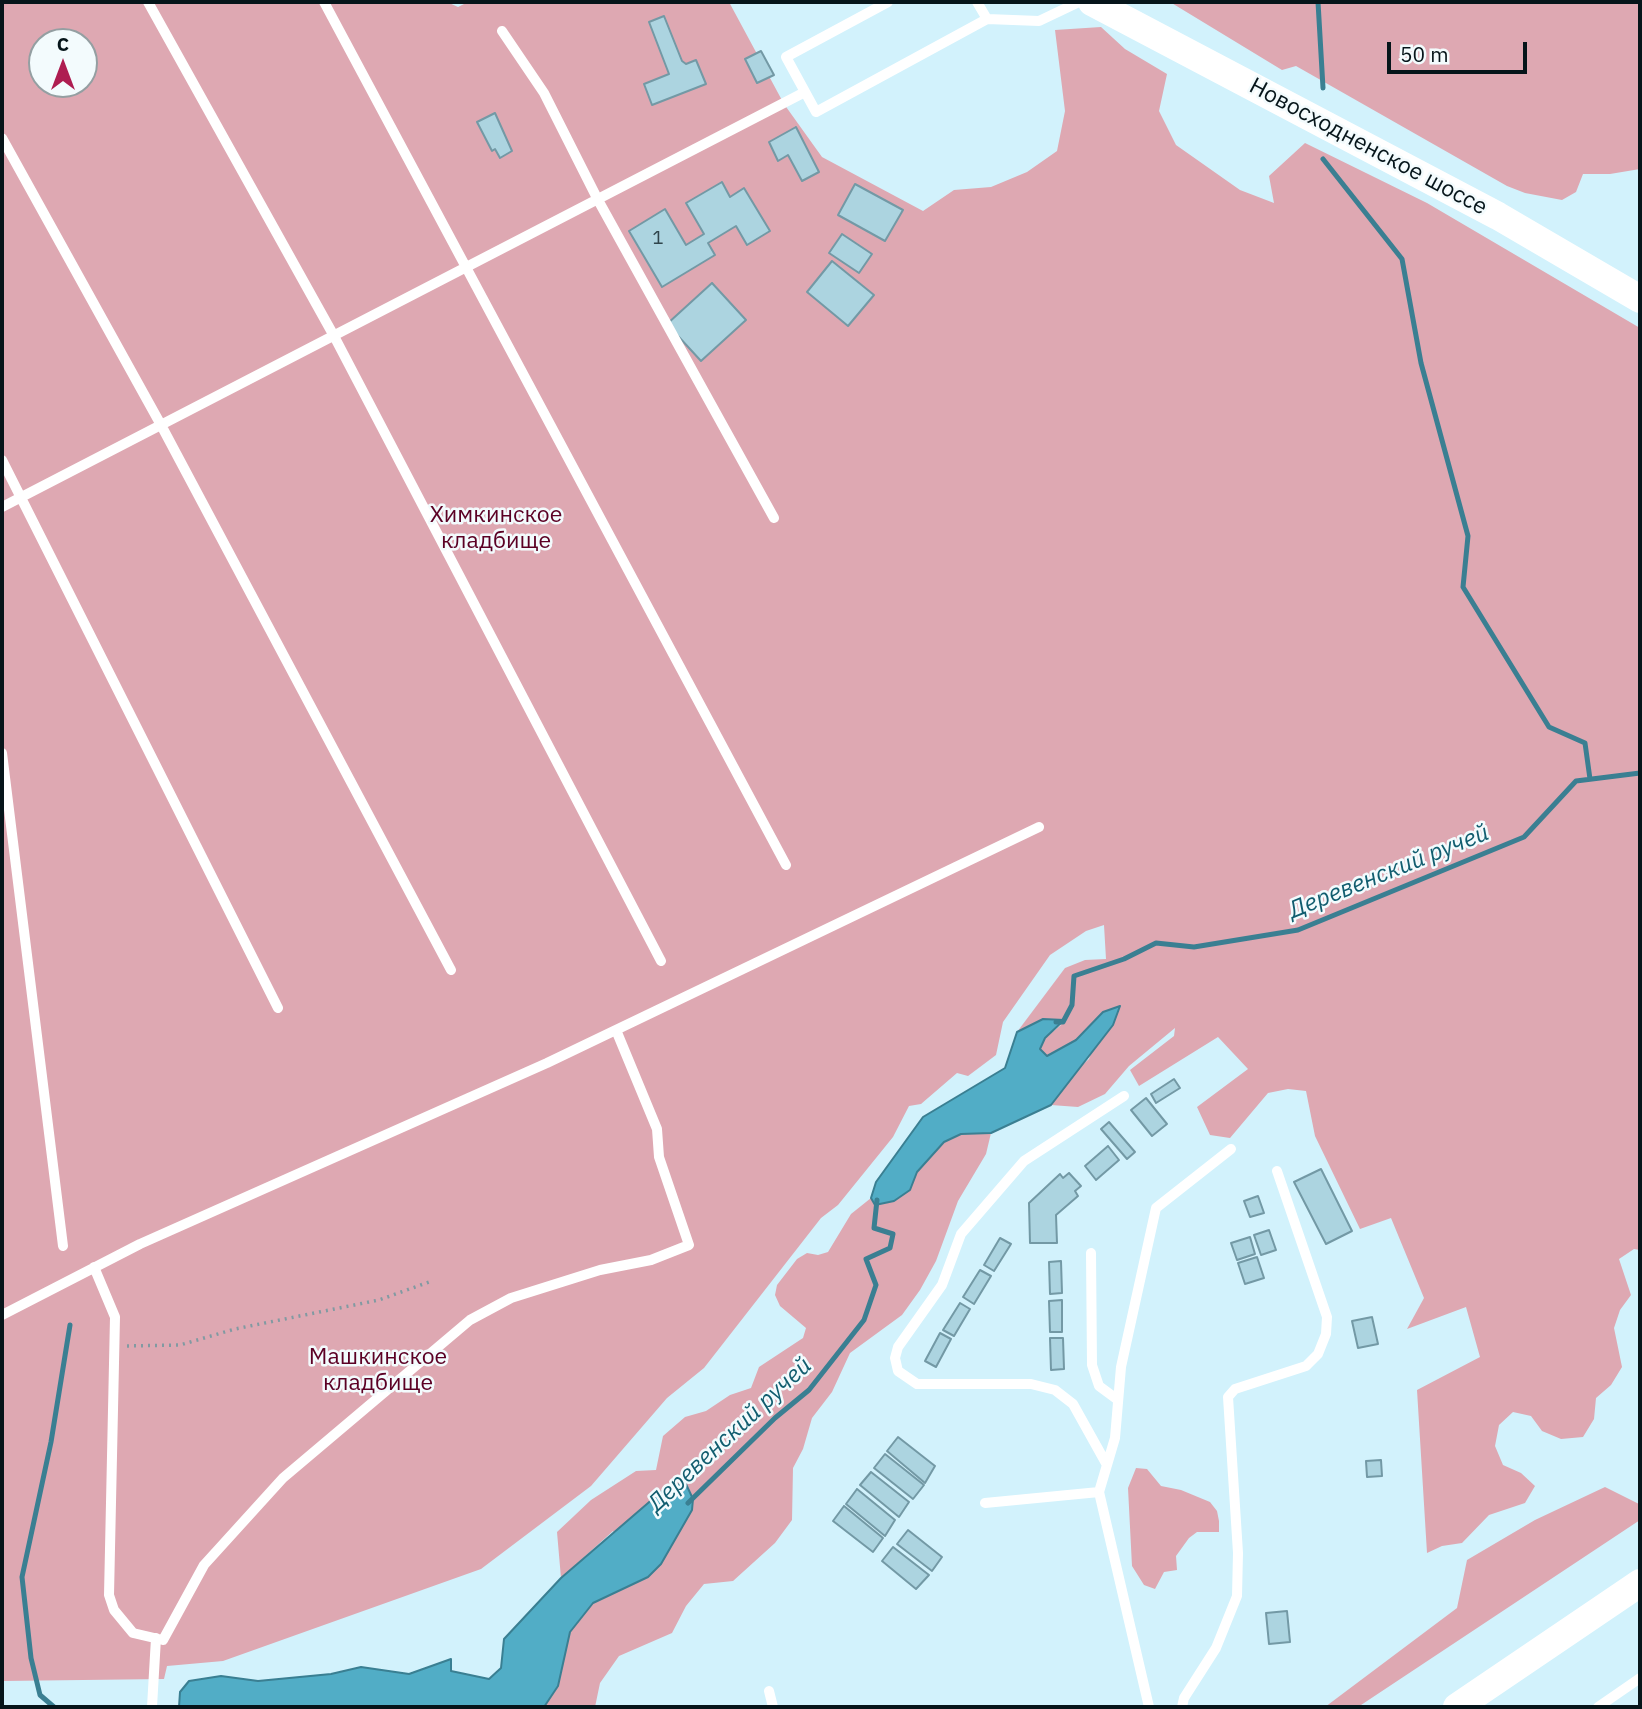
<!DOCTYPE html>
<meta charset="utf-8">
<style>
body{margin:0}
#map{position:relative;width:1642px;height:1709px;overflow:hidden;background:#d2f2fc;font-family:"IBM Plex Sans",sans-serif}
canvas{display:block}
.frame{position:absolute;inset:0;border:4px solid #06151a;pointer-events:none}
.north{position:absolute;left:28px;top:28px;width:70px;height:70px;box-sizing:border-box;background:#f3fbfd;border:2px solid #949fa2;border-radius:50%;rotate:0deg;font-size:19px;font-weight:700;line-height:28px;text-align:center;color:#06151a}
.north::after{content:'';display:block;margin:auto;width:24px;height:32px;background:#ae1d51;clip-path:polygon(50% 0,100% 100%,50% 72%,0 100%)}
.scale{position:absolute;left:1387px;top:42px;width:140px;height:32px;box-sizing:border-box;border:4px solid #06151a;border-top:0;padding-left:9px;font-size:21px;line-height:24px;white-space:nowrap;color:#06151a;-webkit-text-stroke:5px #f3fbfd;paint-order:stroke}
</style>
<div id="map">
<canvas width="1642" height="1709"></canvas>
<div class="frame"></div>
<div class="north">С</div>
<div class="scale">50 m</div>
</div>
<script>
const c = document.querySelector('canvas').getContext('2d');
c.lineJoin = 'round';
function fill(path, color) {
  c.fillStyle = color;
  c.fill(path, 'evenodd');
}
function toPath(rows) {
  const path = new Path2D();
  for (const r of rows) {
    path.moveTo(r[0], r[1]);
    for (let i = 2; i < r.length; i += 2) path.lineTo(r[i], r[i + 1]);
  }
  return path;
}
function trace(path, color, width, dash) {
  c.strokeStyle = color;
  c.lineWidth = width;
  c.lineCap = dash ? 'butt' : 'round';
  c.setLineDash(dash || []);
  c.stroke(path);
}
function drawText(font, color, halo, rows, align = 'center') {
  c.font = font + ' "IBM Plex Sans",sans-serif';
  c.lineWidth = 5;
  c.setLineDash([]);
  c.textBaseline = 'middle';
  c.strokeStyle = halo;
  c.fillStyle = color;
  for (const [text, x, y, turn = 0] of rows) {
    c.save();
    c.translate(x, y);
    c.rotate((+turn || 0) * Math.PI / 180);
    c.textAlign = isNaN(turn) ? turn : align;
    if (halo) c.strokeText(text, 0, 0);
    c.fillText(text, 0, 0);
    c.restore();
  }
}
const green = toPath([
 [2,2,447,2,458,7,468,2,729,2,784,104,822,157,923,211,954,190,991,187,1027,172,1057,151,1065,111,1055,30,1101,27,1125,49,1167,74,1159,111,1176,145,1240,190,1274,203,1269,176,1305,143,1427,203,1640,328,1640,1250,1634,1249,1619,1259,1631,1295,1620,1310,1614,1328,1622,1367,1611,1385,1596,1398,1594,1419,1583,1437,1561,1439,1542,1431,1531,1416,1513,1412,1499,1425,1495,1446,1503,1465,1521,1473,1535,1486,1525,1503,1489,1515,1462,1543,1442,1546,1427,1553,1417,1390,1480,1357,1466,1307,1407,1329,1424,1298,1391,1218,1360,1229,1315,1136,1306,1091,1288,1089,1268,1093,1230,1138,1210,1135,1197,1107,1248,1069,1218,1037,1139,1086,1130,1070,1174,1036,1175,1028,1129,1066,1105,1094,1078,1107,1051,1105,1074,1072,1089,1059,1103,1012,1076,1040,1047,1056,1040,1049,1045,1038,1061,1025,1043,1019,1017,1032,1065,968,1085,960,1106,959,1104,925,1086,931,1050,955,1003,1022,996,1055,968,1076,957,1073,921,1104,909,1106,893,1137,838,1205,821,1218,704,1368,667,1398,591,1486,481,1569,223,1661,167,1666,164,1679,2,1681],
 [42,42,84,42,84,84,42,84],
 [1170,2,1640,2,1640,169,1610,174,1583,174,1576,192,1562,200,1525,193,1507,186,1296,66,1282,70],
 [991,1133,986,1154,958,1201,936,1261,920,1290,902,1315,850,1353,832,1392,812,1418,803,1449,793,1468,792,1520,775,1543,733,1581,704,1584,686,1606,672,1633,619,1656,600,1683,595,1707,544,1707,558,1686,570,1632,593,1603,648,1577,613,1531,561,1578,557,1532,591,1500,636,1471,656,1470,663,1436,685,1417,706,1411,730,1395,751,1388,759,1367,803,1338,806,1328,780,1306,775,1295,777,1285,797,1259,807,1253,818,1255,828,1252,851,1214,871,1198,875,1205,909,1190,917,1172,944,1142,961,1134],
 [1136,1468,1147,1469,1161,1486,1181,1490,1210,1502,1217,1511,1219,1521,1219,1532,1197,1532,1189,1538,1176,1556,1177,1570,1164,1572,1155,1589,1144,1585,1132,1566,1128,1488],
 [1605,1487,1639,1504,1640,1520,1358,1707,1325,1707,1457,1608,1467,1560,1535,1520]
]);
const water = toPath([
 [1120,1006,1113,1025,1051,1105,991,1133,961,1134,944,1142,917,1172,910,1190,894,1201,875,1205,871,1198,876,1182,923,1117,1005,1068,1017,1032,1043,1019,1064,1020,1045,1038,1040,1049,1047,1056,1076,1040,1103,1012,1120,1006],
 [685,1482,693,1499,692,1510,661,1564,648,1577,593,1603,570,1632,558,1686,544,1707,179,1707,180,1692,189,1681,221,1676,258,1681,331,1674,361,1667,409,1674,451,1659,451,1671,489,1679,501,1668,504,1639,561,1578,662,1491,685,1482]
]);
const stream = toPath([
 [1318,2,1323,88],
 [1323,159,1402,259,1421,363,1468,536,1463,587,1549,727,1585,743,1590,779],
 [1056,1022,1063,1022,1072,1005,1074,976,1124,959,1156,943,1194,947,1298,930,1524,837,1576,781,1640,773],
 [688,1503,775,1418,809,1390,864,1320,876,1285,866,1259,890,1248,893,1234,874,1228,877,1200],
 [54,1707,40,1695,31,1658,22,1577,51,1442,70,1325]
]);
const building = toPath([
 [664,16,682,61,686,64,696,60,706,84,652,105,644,84,669,74,649,22,664,16],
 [761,51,774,75,757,83,745,59,761,51],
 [495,113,512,151,500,158,495,149,492,151,477,122,495,113],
 [796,127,819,172,802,181,788,155,778,161,769,142,796,127],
 [722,182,730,197,744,188,770,231,747,245,736,226,708,243,715,255,662,287,629,231,665,209,686,245,704,234,686,203,722,182],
 [855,184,903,210,885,241,838,215,855,184],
 [842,234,872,254,859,273,829,253,842,234],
 [832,261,874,295,848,326,807,292,832,261],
 [712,283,746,320,701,361,667,324,712,283],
 [1174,1079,1180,1088,1156,1103,1151,1094,1174,1079],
 [1146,1098,1167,1124,1152,1136,1131,1110,1146,1098],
 [1109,1122,1135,1152,1127,1159,1101,1129,1109,1122],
 [1108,1146,1119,1160,1096,1180,1085,1166,1108,1146],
 [1321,1169,1352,1231,1326,1244,1294,1182,1321,1169],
 [1069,1173,1081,1186,1075,1191,1078,1196,1056,1215,1057,1243,1030,1243,1029,1203,1060,1174,1063,1178,1069,1173],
 [1258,1196,1264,1213,1250,1217,1244,1201,1258,1196],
 [1269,1230,1276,1250,1261,1255,1254,1235,1269,1230],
 [1250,1237,1255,1254,1237,1260,1231,1243,1250,1237],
 [1000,1238,1011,1244,994,1271,984,1265,1000,1238],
 [1257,1257,1264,1278,1245,1284,1238,1263,1257,1257],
 [1061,1261,1062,1293,1050,1294,1049,1262,1061,1261],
 [980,1270,991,1276,974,1304,963,1297,980,1270],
 [1062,1300,1062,1332,1050,1332,1049,1301,1062,1300],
 [960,1303,970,1309,954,1336,943,1330,960,1303],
 [1372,1317,1378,1344,1358,1348,1352,1321,1372,1317],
 [940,1333,951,1339,936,1367,925,1361,940,1333],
 [1050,1338,1063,1338,1064,1369,1051,1370,1050,1338],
 [898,1437,935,1466,925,1483,887,1451,898,1437],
 [885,1454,924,1485,913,1499,874,1468,885,1454],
 [1381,1460,1382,1476,1367,1477,1366,1461,1381,1460],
 [871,1472,909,1502,899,1517,860,1485,871,1472],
 [857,1489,895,1520,885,1536,846,1504,857,1489],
 [844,1506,883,1538,873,1552,833,1521,844,1506],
 [908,1530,942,1557,932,1571,897,1544,908,1530],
 [893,1547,929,1575,916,1589,882,1561,893,1547],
 [1287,1611,1290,1642,1269,1644,1266,1613,1287,1611]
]);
const path = toPath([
 [127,1346,180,1345,235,1329,379,1300,429,1282]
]);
const service = toPath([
 [148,2,334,336,661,961],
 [324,2,786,865],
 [888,2,786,57,816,112,987,19,1039,21,1079,2],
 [977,2,987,19],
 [502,31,544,93,598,200,774,518],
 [2,138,161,425,451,970],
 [2,460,278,1008],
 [2,507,805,92],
 [2,753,63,1246],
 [1091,1253,1092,1365,1099,1386,1118,1400],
 [94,1267,115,1317,109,1595,114,1610,133,1633,163,1640,204,1565,283,1478,470,1320,511,1298,600,1270,651,1260,689,1245,659,1157,657,1129,616,1030],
 [2,1315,140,1244,547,1063,1039,827],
 [1107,1465,1073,1404,1055,1390,1031,1384,917,1384,898,1371,895,1358,898,1347,942,1285,961,1234,1024,1161,1124,1096],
 [1099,1492,1115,1438,1121,1367,1156,1208,1231,1149],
 [985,1503,1099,1492,1149,1707],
 [769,1691,773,1707],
 [152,1707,156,1638],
 [1182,1707,1184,1698,1216,1648,1237,1596,1238,1553,1228,1397,1235,1389,1306,1366,1318,1354,1326,1334,1327,1317,1277,1171],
 [1598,1707,1640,1678]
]);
const secondary = toPath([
 [1092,2,1498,216,1640,299],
 [1457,1707,1640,1583]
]);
const numberNames = [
 ["1",658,239]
];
const streetNames = [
 ["Новосходненское шоссе",1368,147,28]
];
const parkNames = [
 ["Химкинское",496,515],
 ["кладбище",496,541],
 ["Машкинское",378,1357],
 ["кладбище",378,1383]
];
const waterNames = [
 ["Деревенский ручей",1389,872,-22],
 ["Деревенский ручей",730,1435,-43]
];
fill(green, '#dea8b2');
fill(water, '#51adc6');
trace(water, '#3a7f92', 2);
trace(stream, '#3a7f92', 5);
fill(building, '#acd4e0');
trace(building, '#7399a5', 2);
trace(path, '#819aa2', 3.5, [2, 5]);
trace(service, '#fff', 10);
trace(secondary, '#fff', 28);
drawText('19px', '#30454c', null, numberNames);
drawText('23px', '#06151a', '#f3fbfd', streetNames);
drawText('23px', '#5b0024', '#f3fbfd', parkNames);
drawText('italic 24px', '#115d6f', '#f3fbfd', waterNames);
</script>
